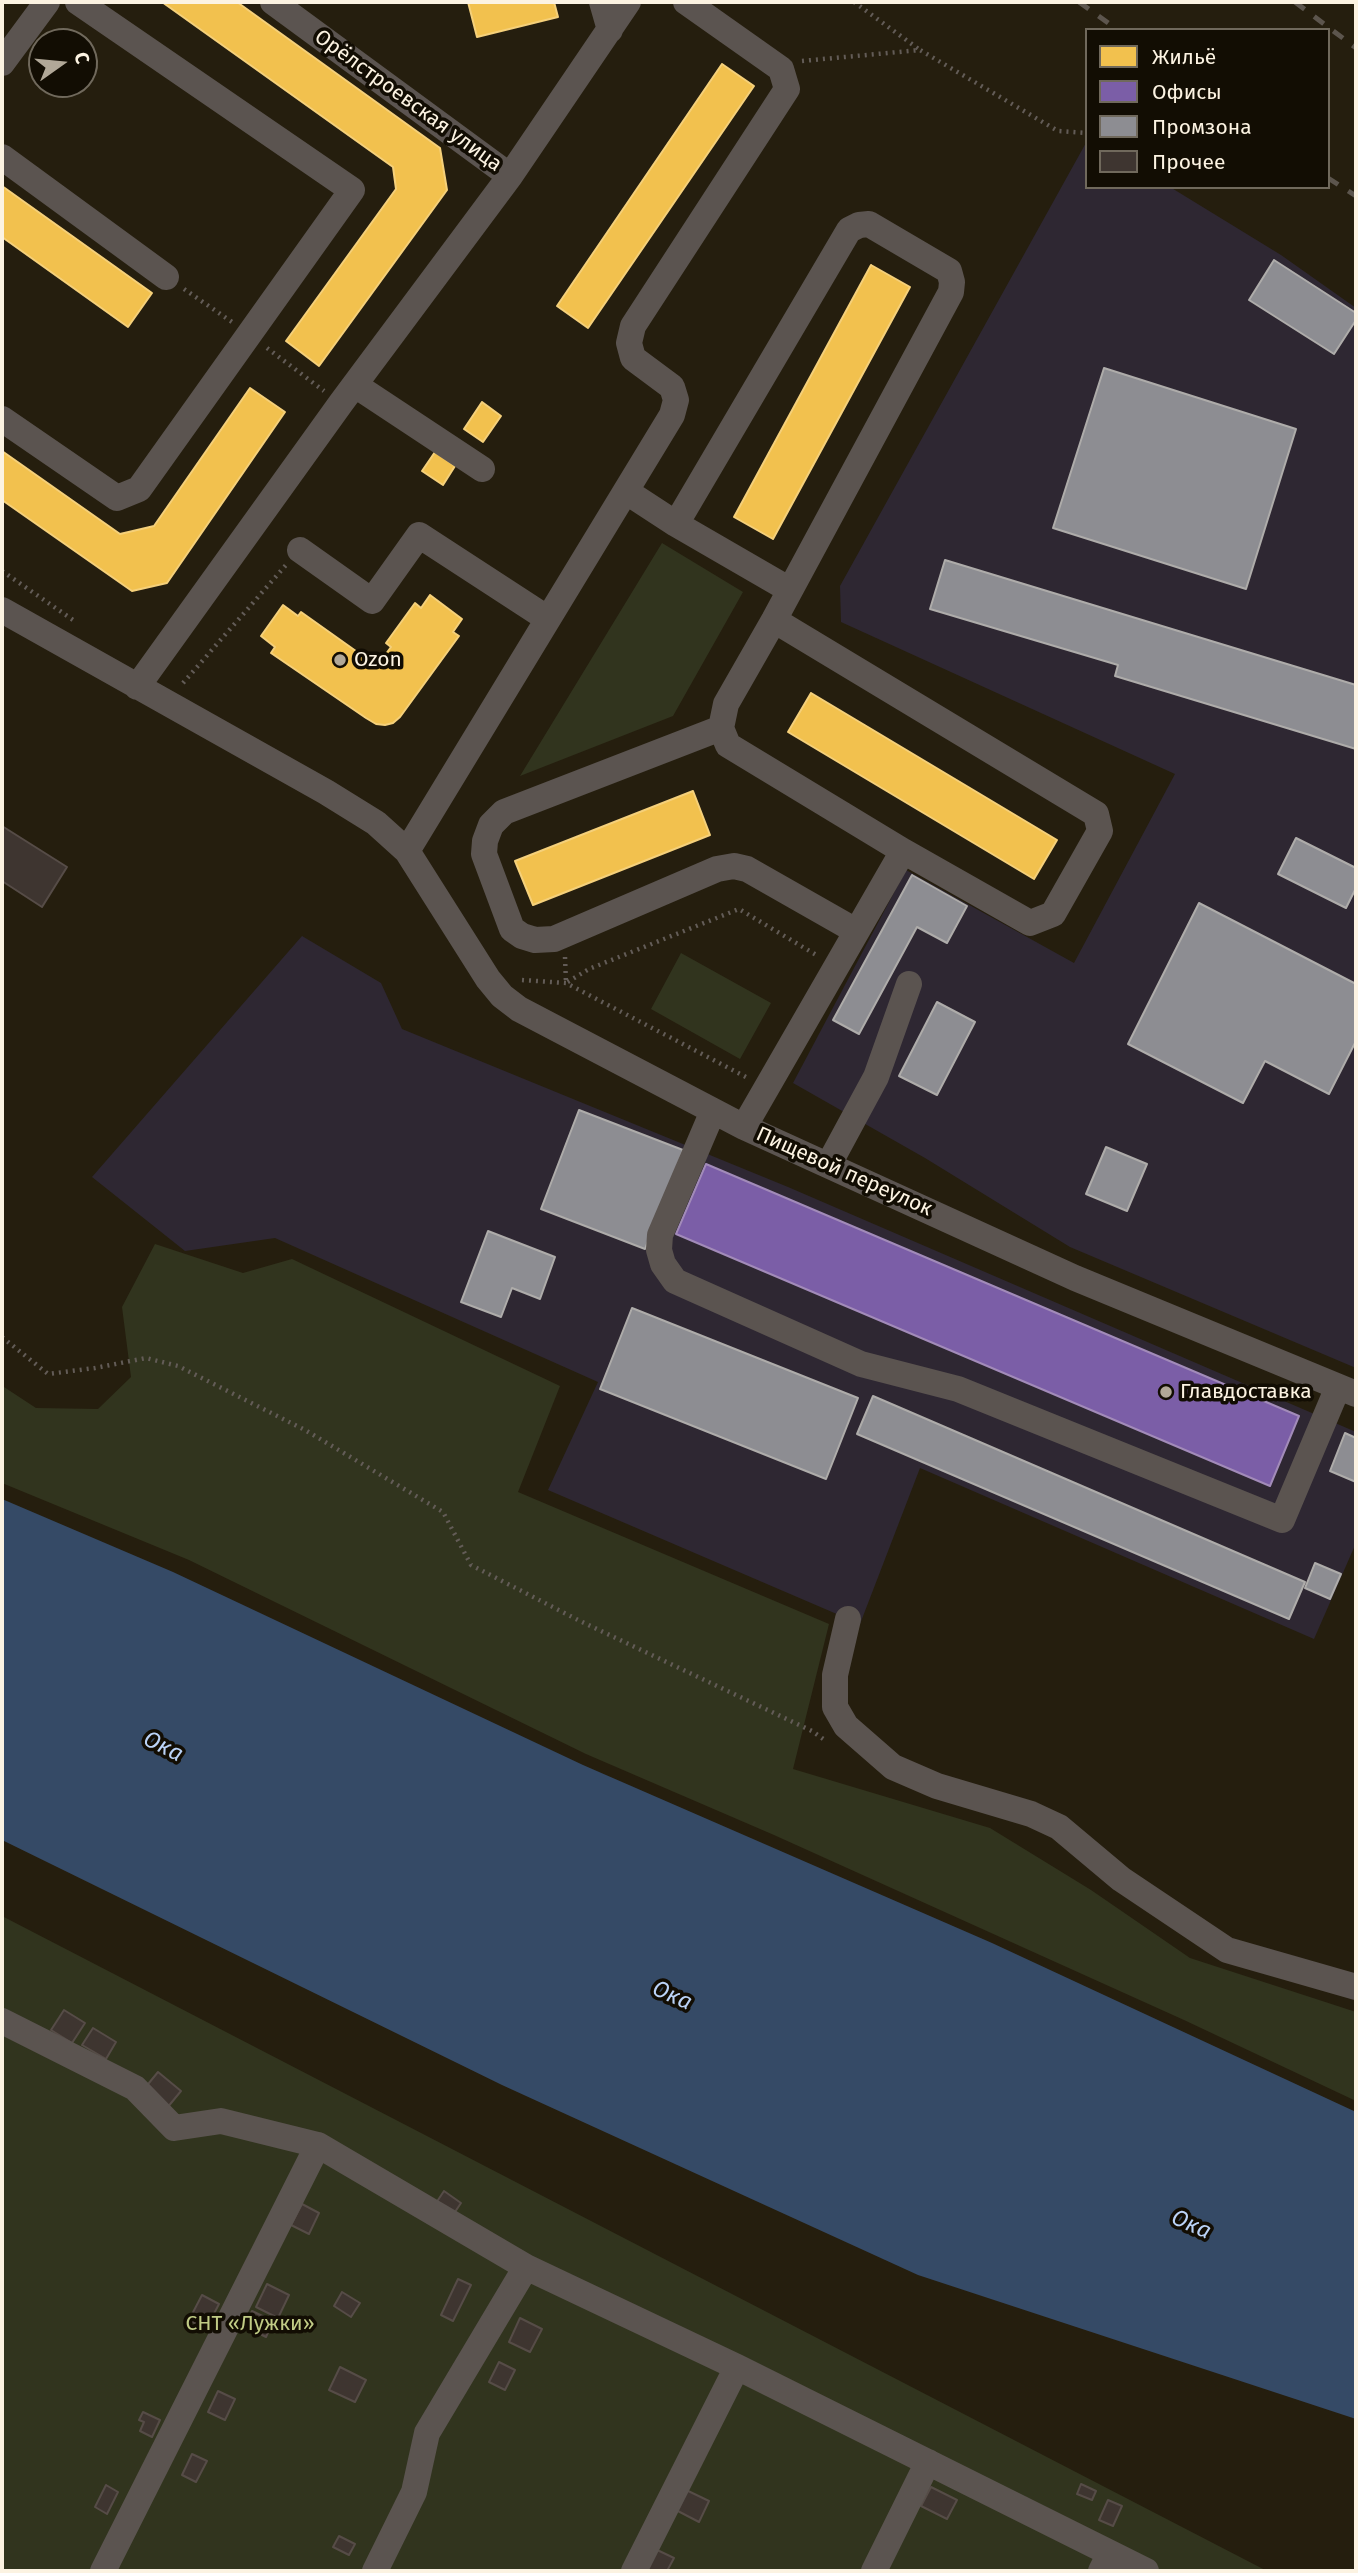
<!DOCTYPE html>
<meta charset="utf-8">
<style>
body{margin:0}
#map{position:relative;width:1358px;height:2573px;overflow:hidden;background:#251e0e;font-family:"Fira Sans",sans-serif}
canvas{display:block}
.frame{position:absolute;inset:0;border:4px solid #fcf3e2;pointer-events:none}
.legend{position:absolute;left:1085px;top:28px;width:245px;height:161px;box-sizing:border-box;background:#120d03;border:2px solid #70695c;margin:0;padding:9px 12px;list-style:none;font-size:21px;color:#fcf3e2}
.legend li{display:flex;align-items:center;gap:14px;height:35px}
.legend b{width:35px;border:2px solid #70695c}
.north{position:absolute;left:28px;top:28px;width:70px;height:70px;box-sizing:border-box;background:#120d03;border:2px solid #70695c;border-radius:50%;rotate:75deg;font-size:19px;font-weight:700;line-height:28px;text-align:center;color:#fcf3e2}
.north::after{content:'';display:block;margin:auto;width:24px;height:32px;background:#b1a898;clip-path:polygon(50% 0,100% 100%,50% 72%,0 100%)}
</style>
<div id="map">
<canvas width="1358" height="2573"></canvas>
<div class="frame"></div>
<ul class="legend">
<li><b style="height:19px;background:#f2c14e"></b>Жильё</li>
<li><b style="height:19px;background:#7b5ea7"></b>Офисы</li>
<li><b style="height:19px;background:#8d8d92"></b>Промзона</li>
<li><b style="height:19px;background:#3e3530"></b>Прочее</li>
</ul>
<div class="north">С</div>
</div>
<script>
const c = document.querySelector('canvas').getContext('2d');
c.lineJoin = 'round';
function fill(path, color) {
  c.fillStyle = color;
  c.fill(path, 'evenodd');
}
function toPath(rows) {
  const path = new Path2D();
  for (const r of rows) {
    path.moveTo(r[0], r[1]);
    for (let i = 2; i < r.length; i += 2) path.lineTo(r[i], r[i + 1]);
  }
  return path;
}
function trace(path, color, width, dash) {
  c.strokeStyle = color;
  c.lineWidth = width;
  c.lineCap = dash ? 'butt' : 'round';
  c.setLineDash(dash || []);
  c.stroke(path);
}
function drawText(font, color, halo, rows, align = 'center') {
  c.font = font + ' "Fira Sans",sans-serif';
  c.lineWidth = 7;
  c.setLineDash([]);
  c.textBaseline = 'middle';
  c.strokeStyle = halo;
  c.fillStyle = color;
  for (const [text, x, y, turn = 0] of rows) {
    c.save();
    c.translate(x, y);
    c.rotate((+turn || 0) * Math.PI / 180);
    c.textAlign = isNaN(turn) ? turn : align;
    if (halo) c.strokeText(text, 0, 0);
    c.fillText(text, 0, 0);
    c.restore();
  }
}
const industrial = toPath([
 [1087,141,1087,187,1170,187,1281,255,1356,308,1356,1368,1070,1247,925,1158,793,1083,906,870,1074,963,1175,774,841,622,840,586],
 [302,936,381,983,402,1029,788,1187,1356,1432,1356,1543,1314,1639,920,1468,860,1624,548,1490,598,1382,275,1238,185,1251,92,1177]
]);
const green = toPath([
 [662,543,743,592,673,716,520,776],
 [681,953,771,1003,740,1059,651,1009],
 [155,1244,243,1273,292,1259,560,1386,518,1492,829,1624,793,1769,990,1828,1091,1890,1190,1958,1356,2012,1356,2101,1184,2020,774,1835,586,1754,189,1560,2,1483,2,1372,4,1387,36,1408,98,1409,131,1377,122,1307],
 [2,1916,1267,2571,2,2571]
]);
const water = toPath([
 [2,1499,173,1572,583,1765,992,1943,1356,2112,1356,2419,918,2275,502,2085,2,1840]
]);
const homes = toPath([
 [162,2,237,2,440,148,447,190,319,366,286,341,396,189,393,167,162,2],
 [468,2,554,2,558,17,477,37,468,2],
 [722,64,754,86,588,328,557,306,722,64],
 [2,186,152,293,128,327,2,237,2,186],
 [871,265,910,287,773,539,734,517,871,265],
 [250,388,285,412,167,583,132,591,2,500,2,451,120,534,154,526,250,388],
 [482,402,501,416,483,442,464,429,482,402],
 [435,452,455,466,443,485,422,471,435,452],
 [430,595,462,619,453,632,459,636,400,717,393,723,385,725,376,724,366,718,271,653,275,647,261,636,283,605,298,616,301,612,377,666,391,647,386,643,415,603,421,608,430,595],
 [811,693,1057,840,1034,879,788,732,811,693],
 [693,791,710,835,533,905,515,861,693,791]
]);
const offices = toPath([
 [706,1164,1299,1416,1270,1486,676,1234,706,1164]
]);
const industry = toPath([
 [1274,260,1356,313,1356,320,1334,354,1249,300,1274,260],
 [1104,368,1296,429,1246,589,1053,528,1104,368],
 [945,560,1356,685,1356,749,1115,676,1118,665,930,609,945,560],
 [1296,838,1356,868,1356,888,1346,908,1278,874,1296,838],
 [912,875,967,906,947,943,917,927,859,1034,833,1020,912,875],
 [1199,903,1356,984,1356,1041,1329,1094,1265,1061,1243,1103,1128,1044,1199,903],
 [937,1002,975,1022,937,1095,899,1076,937,1002],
 [579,1110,683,1150,645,1249,541,1209,579,1110],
 [1106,1147,1147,1164,1127,1211,1086,1194,1106,1147],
 [488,1231,555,1257,540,1299,512,1288,501,1317,461,1302,488,1231],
 [632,1308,858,1398,826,1479,600,1389,632,1308],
 [873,1396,1305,1582,1289,1619,857,1434,873,1396],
 [1345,1433,1356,1438,1356,1482,1330,1471,1345,1433],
 [1315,1563,1341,1574,1330,1599,1305,1588,1315,1563]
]);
const building = toPath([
 [2,826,67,867,42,907,2,881,2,826],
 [64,2010,85,2023,72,2043,51,2030,64,2010],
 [93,2028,116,2042,106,2059,82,2045,93,2028],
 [158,2072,181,2091,167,2108,144,2089,158,2072],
 [444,2191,461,2203,453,2215,436,2203,444,2191],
 [302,2204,319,2213,309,2234,291,2225,302,2204],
 [458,2279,471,2285,453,2321,441,2315,458,2279],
 [267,2284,289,2295,278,2318,256,2307,267,2284],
 [342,2292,360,2303,351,2317,334,2306,342,2292],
 [202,2295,219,2304,206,2329,189,2320,202,2295],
 [252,2311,273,2321,266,2337,244,2326,252,2311],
 [520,2318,542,2329,530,2352,509,2342,520,2318],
 [499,2362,515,2370,505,2390,489,2382,499,2362],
 [340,2367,366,2380,355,2402,329,2390,340,2367],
 [218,2391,235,2399,225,2420,208,2412,218,2391],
 [143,2412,160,2420,152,2437,140,2431,144,2422,139,2420,143,2412],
 [192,2454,207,2461,196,2482,182,2475,192,2454],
 [1081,2484,1096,2491,1092,2500,1077,2494,1081,2484],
 [106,2485,118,2492,107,2514,95,2507,106,2485],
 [931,2487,957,2500,947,2519,921,2506,931,2487],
 [684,2489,709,2501,699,2522,674,2509,684,2489],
 [1108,2500,1122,2506,1113,2526,1099,2520,1108,2500],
 [339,2536,355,2544,349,2555,333,2547,339,2536],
 [653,2548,674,2558,667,2571,647,2571,653,2548]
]);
const path = toPath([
 [854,2,920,50],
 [802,61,920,50,1058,131,1087,133],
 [184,289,232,322],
 [267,348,324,391],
 [2,571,76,622],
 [183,683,286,565],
 [565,957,566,983,589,969,739,909,818,956],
 [522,980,566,983,746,1077],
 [2,1337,48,1374,95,1368,146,1358,178,1366,305,1430,443,1512,471,1565,580,1621,812,1731,826,1741]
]);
const minor = toPath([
 [273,2,510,176],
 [602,2,610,30],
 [2,63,47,2],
 [2,157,166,277],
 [355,385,482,469],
 [2,419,117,498,139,489,352,190,78,2],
 [627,492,676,524,849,230,859,225,869,224,949,271,952,282,951,292,774,620,726,704,721,728,728,745,903,851,1030,923,1053,914,1100,831,1096,814,774,620],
 [676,524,790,590],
 [300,550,372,601,419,535,548,619],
 [2,610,326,792,376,823,407,851,488,979,502,996,519,1009,744,1127,1075,1278,1356,1394],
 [137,687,341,403,510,176,628,2],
 [721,728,504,812,491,825,485,841,484,854,512,929,522,936,535,940,554,939,717,869,734,866,747,869,856,931],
 [407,851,672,415,676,400,672,387,633,358,629,343,633,326,787,89,781,69,686,2],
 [713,1111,660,1235,659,1250,663,1264,675,1281,861,1364,958,1389,1282,1520,1338,1387],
 [744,1127,903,851],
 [829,1164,876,1077,909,984],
 [848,1619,835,1675,835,1707,846,1726,893,1767,937,1786,1031,1814,1059,1827,1121,1879,1227,1950,1356,1987],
 [2,2021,135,2088,174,2128,221,2121,318,2145,526,2267,737,2367,1110,2553,1101,2571],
 [1110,2553,1146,2571],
 [103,2571,318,2145],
 [375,2571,414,2492,427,2433,526,2267],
 [634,2571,737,2367],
 [874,2571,928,2462]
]);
const rail = toPath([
 [1079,2,1118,30],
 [1295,2,1356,48],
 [1328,178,1356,196]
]);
const markers = [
 [340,660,7,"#b1a898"],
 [1166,1392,7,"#b1a898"]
];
const streetNames = [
 ["Орёлстроевская улица",408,101,36],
 ["Пищевой переулок",844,1172,24]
];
const poiNames = [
 ["Ozon",354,660],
 ["Главдоставка",1180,1392]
];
const parkNames = [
 ["СНТ «Лужки»",250,2324]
];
const waterNames = [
 ["Ока",163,1747,27],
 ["Ока",672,1996,24],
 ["Ока",1191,2225,24]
];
fill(industrial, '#2e2732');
fill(green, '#31341e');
fill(water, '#354a66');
fill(homes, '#f2c14e');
trace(homes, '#f5d07a', 2);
fill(offices, '#7b5ea7');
trace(offices, '#a28bb9', 2);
fill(industry, '#8d8d92');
trace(industry, '#aeacaa', 2);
fill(building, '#3e3530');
trace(building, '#564c47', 2);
trace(path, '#635c57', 4.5, [2, 5]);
trace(minor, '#5b5450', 26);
trace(rail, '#5c554d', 5, [12, 12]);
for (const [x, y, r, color] of markers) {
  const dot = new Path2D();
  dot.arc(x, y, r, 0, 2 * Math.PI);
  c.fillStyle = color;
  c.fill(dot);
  trace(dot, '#120d03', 2.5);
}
drawText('21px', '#fcf3e2', '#120d03', streetNames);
drawText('21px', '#fcf3e2', '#120d03', poiNames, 'left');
drawText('21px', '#c0cb85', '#120d03', parkNames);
drawText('italic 23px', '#bbd3f7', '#120d03', waterNames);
</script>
